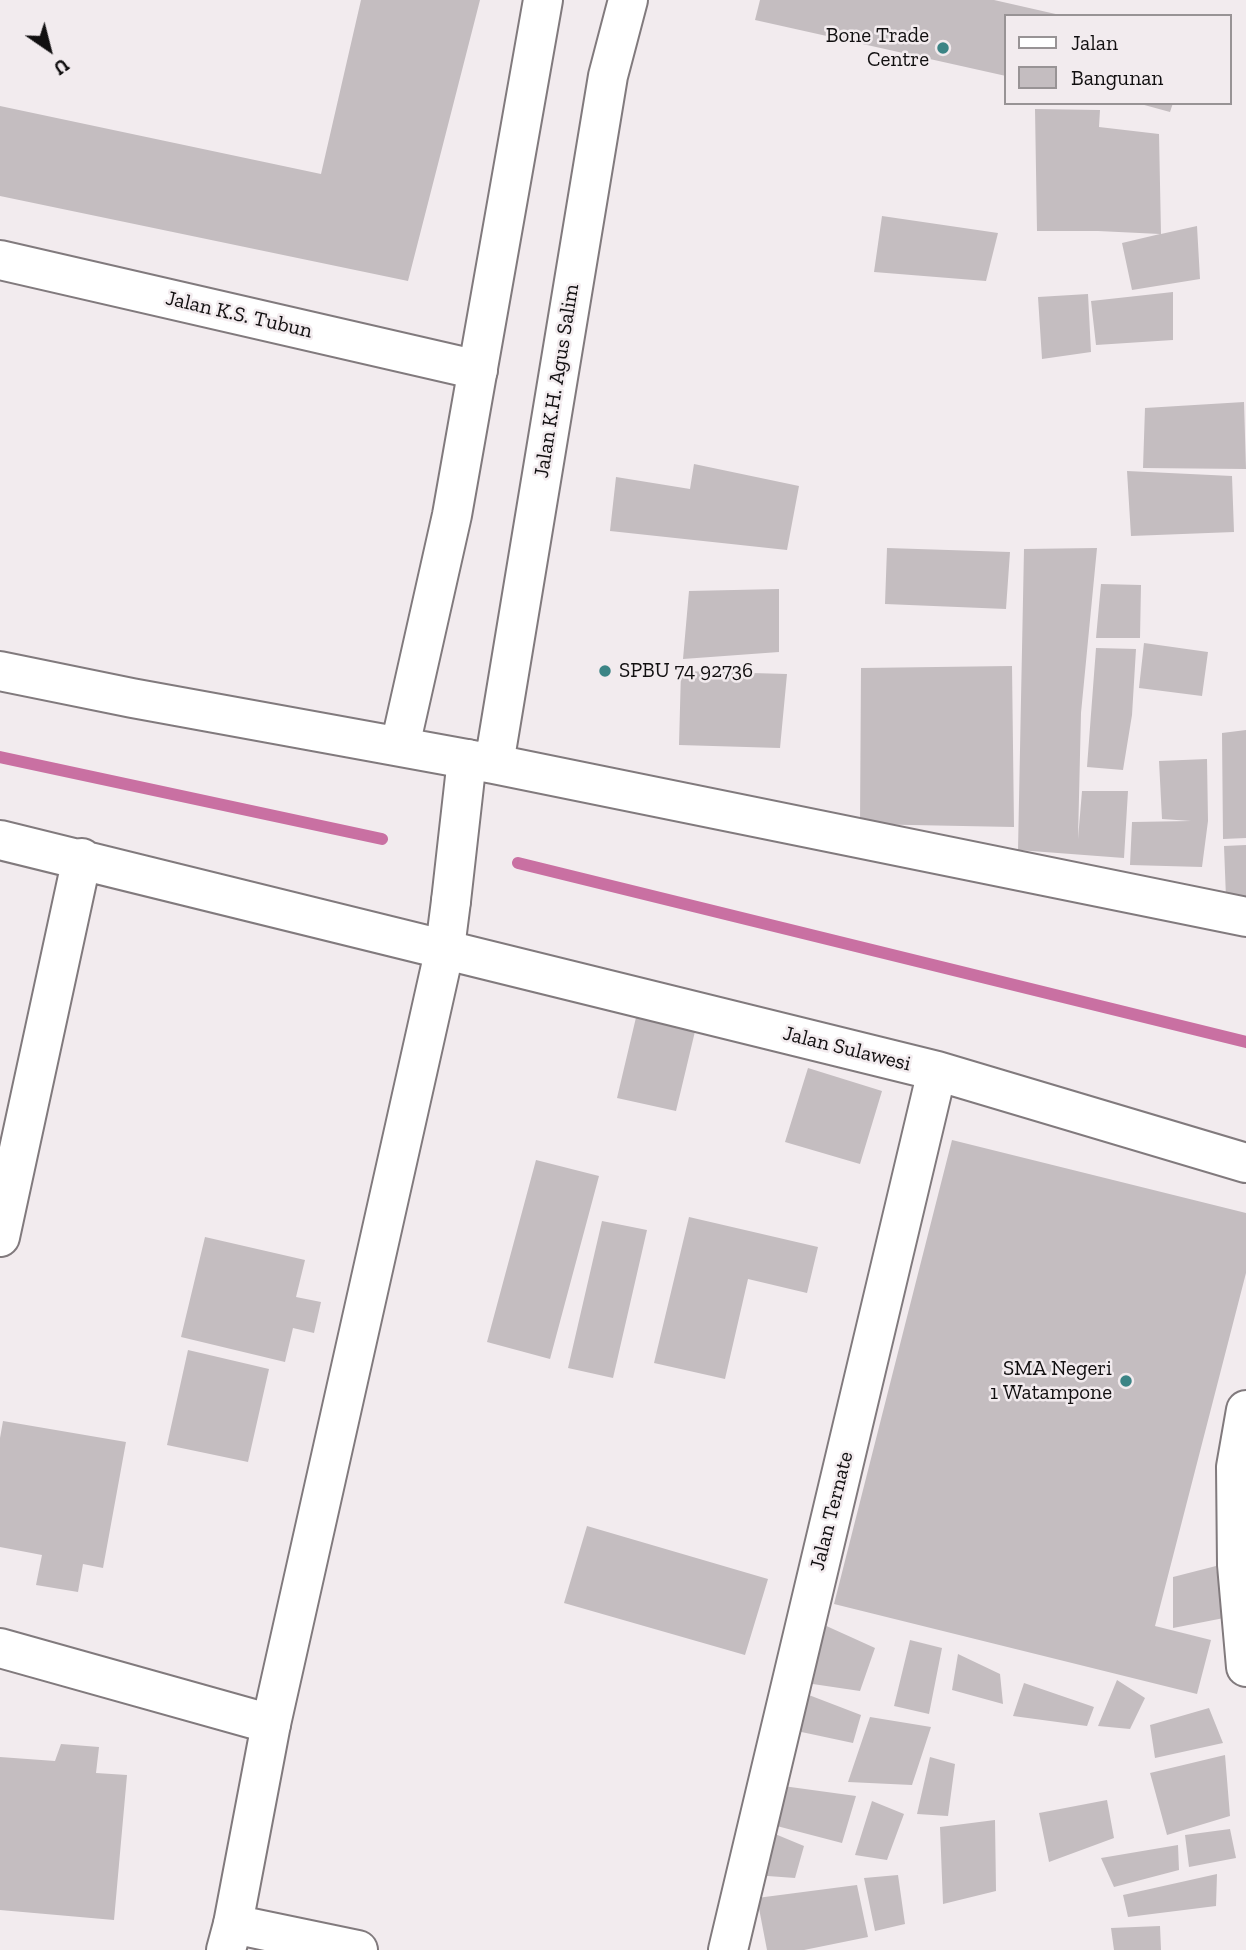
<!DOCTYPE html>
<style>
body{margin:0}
#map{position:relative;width:1246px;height:1950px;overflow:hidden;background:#f2ebee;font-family:"Zilla Slab",serif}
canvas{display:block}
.legend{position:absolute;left:1004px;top:14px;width:228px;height:91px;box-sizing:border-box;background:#f2ebee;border:2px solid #989395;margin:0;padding:9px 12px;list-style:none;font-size:21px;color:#110f10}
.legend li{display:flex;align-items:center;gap:14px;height:35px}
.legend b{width:35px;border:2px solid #989395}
.north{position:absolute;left:14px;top:14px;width:70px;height:70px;-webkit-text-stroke:5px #f2ebee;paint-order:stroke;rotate:145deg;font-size:19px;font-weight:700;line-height:28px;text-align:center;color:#110f10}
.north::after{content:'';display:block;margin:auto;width:24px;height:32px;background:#110f10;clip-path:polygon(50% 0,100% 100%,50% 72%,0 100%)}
</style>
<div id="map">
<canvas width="1246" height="1950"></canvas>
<ul class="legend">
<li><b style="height:9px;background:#fff"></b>Jalan</li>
<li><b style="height:19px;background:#c4bdc0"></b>Bangunan</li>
</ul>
<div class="north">U</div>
</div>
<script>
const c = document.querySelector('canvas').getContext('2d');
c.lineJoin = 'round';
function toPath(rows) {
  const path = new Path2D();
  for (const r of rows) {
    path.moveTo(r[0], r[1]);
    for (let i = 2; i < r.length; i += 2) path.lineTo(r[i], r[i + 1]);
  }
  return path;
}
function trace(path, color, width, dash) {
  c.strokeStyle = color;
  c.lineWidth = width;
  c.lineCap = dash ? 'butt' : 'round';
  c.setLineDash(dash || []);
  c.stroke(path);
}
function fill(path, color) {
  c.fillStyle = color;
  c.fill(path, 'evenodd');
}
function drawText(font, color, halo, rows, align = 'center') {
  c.font = font + ' "Zilla Slab",serif';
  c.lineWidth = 5;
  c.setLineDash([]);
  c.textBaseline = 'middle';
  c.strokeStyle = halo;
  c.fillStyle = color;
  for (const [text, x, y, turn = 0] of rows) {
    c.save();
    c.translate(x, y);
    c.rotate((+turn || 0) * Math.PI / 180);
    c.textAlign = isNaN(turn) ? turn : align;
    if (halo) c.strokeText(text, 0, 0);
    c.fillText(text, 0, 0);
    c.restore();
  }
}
const stream = toPath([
 [0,757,382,839],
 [518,863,1246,1042]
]);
const building = toPath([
 [361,0,480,0,408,281,0,196,0,106,321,174],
 [760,0,994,0,1060,15,1006,16,1006,76,755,20],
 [1137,103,1173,103,1170,112],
 [1035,109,1100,110,1099,127,1159,134,1161,234,1197,226,1200,279,1132,290,1122,243,1160,234,1098,231,1037,231],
 [882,216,998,233,986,281,874,272],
 [1173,292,1173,340,1096,345,1091,301],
 [1088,294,1091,352,1042,359,1038,297],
 [1244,402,1246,469,1143,468,1145,408],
 [694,464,799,486,787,550,610,531,616,477,690,489],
 [1127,471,1232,476,1234,532,1131,536],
 [887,548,1010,552,1006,609,885,604],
 [1097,548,1081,713,1078,839,1082,791,1128,791,1124,858,1018,850,1024,549],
 [1101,584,1141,585,1140,638,1096,638],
 [779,589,779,652,683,659,689,591],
 [1144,643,1208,652,1202,696,1139,688],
 [1096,648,1136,649,1132,715,1123,770,1087,767],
 [1012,666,1014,827,860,824,861,668],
 [681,671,787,674,780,748,679,745],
 [1246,730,1246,838,1223,839,1222,733],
 [1207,759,1208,821,1202,867,1130,865,1132,822,1191,821,1162,819,1159,761],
 [1246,845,1246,899,1226,898,1224,846],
 [638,1009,697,1023,676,1111,617,1098],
 [808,1068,882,1091,860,1164,785,1142],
 [952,1140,1246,1213,1246,1273,1155,1626,1211,1640,1197,1694,834,1604],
 [536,1160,599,1176,550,1359,487,1342],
 [689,1217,818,1247,807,1293,748,1279,725,1379,654,1363],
 [602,1221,647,1230,613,1378,568,1368],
 [205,1237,305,1260,296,1297,321,1302,314,1333,293,1328,285,1362,181,1337],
 [188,1350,269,1369,248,1462,167,1445],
 [3,1421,126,1442,103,1568,83,1564,78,1592,36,1585,42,1555,0,1547,0,1438],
 [587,1526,768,1579,745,1655,564,1603],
 [1216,1566,1224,1618,1173,1628,1173,1577],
 [822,1624,875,1648,860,1691,806,1683],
 [910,1640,942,1648,929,1714,894,1706],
 [958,1654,1000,1674,1003,1704,952,1690],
 [1117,1680,1145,1698,1130,1729,1098,1726],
 [1024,1683,1094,1707,1087,1726,1013,1716],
 [801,1692,861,1715,853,1743,792,1730],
 [1209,1708,1223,1743,1155,1758,1150,1725],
 [870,1717,931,1727,912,1785,848,1782],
 [61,1744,99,1747,96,1773,127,1775,114,1920,0,1910,0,1757,55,1761],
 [1225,1755,1230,1816,1167,1835,1150,1773],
 [930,1757,955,1764,948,1816,917,1814],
 [783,1786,856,1796,842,1843,773,1825],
 [1107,1800,1114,1838,1049,1862,1039,1813],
 [872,1801,904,1814,887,1860,855,1855],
 [995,1820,996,1891,943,1904,940,1827],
 [763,1829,804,1846,795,1878,754,1875],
 [1230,1829,1236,1858,1189,1867,1185,1835],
 [1178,1845,1179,1870,1114,1887,1101,1858],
 [1217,1874,1216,1906,1128,1917,1123,1895],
 [898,1875,905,1924,875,1931,864,1878],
 [857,1885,868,1937,804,1950,767,1950,757,1898],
 [1160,1926,1161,1950,1114,1950,1111,1928]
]);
const street = toPath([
 [0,260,478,370],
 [0,840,937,1071,1246,1163],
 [451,901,467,759],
 [0,1237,82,858],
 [1246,1410,1236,1467,1237,1565,1246,1667],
 [0,1648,271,1724],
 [233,1924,358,1950],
 [728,1950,937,1071]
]);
const secondary = toPath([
 [0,671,132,698,494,764,1246,917],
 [400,746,452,515,543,0],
 [494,764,608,76,628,0],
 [226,1950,233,1924,271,1724,445,948,451,901]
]);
const markers = [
 [943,48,7,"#3b8485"],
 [605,671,7,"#3b8485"],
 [1126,1381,7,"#3b8485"]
];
const poiNames = [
 ["Bone Trade",929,36],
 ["Centre",929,60],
 ["SPBU 74 92736",619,671,"left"],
 ["SMA Negeri",1112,1369],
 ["1 Watampone",1112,1393]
];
const streetNames = [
 ["Jalan K.S. Tubun",239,315,13],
 ["Jalan K.H. Agus Salim",557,381,-81],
 ["Jalan Sulawesi",847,1049,14],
 ["Jalan Ternate",832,1511,-76]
];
trace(stream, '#c970a2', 12);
fill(building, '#c4bdc0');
trace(street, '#817a7d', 42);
trace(secondary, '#817a7d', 42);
trace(street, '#fff', 38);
trace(secondary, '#fff', 38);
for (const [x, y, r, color] of markers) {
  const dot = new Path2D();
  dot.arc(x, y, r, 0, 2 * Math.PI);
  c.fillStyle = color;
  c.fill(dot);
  trace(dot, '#f2ebee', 2.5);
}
drawText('21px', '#110f10', '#f2ebee', poiNames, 'right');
drawText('21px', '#110f10', '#f2ebee', streetNames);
</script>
